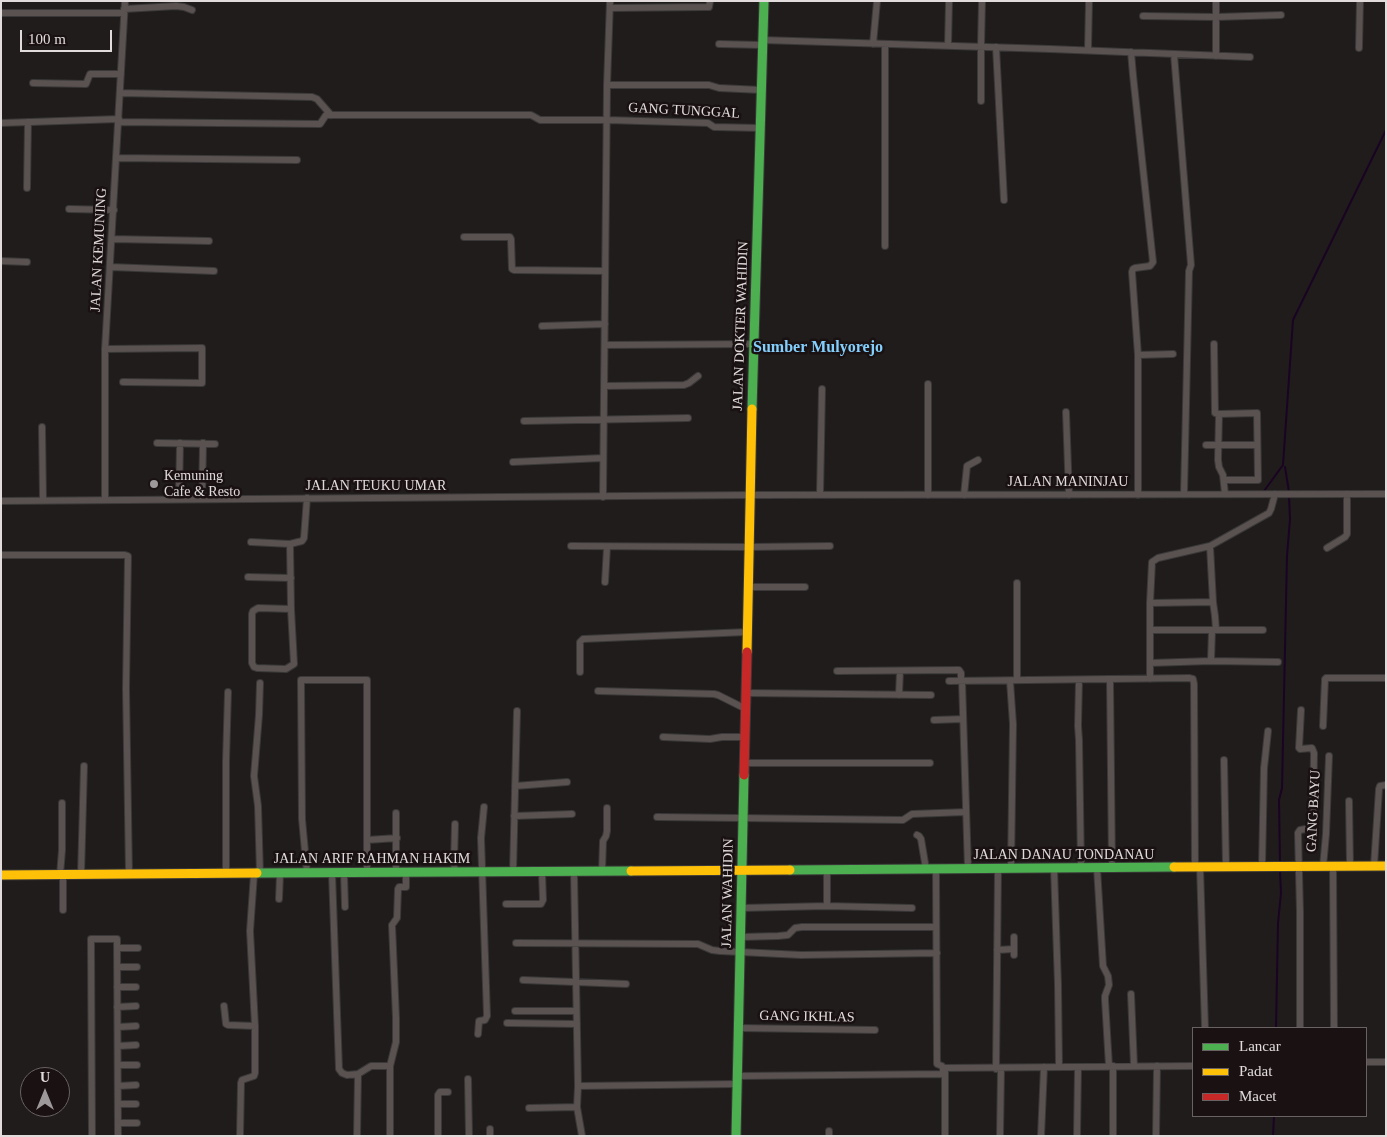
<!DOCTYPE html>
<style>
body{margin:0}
#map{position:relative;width:1387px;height:1137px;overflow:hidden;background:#201c1c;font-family:"Times New Roman",serif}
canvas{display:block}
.frame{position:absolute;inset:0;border:2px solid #e1dbdc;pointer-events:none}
.legend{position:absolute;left:1192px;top:1027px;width:175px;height:90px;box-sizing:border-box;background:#191112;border:1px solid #696263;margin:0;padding:6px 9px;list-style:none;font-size:15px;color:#e1dbdc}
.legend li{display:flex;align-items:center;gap:10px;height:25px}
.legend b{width:25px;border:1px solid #696263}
.north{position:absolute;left:20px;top:1067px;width:50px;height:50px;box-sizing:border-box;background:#191112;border:1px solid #696263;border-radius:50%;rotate:0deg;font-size:14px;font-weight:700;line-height:20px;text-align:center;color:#e1dbdc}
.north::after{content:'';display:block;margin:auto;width:18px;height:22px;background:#9d9899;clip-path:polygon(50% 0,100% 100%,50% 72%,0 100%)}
.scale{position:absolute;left:20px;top:30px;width:92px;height:22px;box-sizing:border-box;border:2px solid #e1dbdc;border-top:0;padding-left:6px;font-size:15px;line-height:18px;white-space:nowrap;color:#e1dbdc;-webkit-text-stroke:4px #191112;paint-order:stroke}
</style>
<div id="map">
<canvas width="1387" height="1137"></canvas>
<div class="frame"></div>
<ul class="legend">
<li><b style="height:6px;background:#4caf50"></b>Lancar</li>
<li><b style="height:6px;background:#ffc107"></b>Padat</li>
<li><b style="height:6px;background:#c62828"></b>Macet</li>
</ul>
<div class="north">U</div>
<div class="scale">100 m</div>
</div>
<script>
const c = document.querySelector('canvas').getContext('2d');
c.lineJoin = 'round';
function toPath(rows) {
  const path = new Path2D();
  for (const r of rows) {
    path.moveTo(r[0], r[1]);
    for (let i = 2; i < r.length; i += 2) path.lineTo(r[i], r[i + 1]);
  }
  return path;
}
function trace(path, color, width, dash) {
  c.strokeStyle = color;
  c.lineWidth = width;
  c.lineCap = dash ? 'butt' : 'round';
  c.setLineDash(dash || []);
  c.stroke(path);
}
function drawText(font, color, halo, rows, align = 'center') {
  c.font = font + ' "Times New Roman",serif';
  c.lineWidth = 5;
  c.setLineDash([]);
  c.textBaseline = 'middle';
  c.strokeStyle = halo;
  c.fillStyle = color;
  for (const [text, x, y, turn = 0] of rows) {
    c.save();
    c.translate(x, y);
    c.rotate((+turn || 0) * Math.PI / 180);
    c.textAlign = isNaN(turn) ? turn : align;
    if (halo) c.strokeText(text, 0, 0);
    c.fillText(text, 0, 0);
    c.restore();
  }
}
const stream = toPath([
 [1285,467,1289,492],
 [1264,491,1283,465,1293,320,1386,130],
 [1280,864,1279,800,1282,788,1287,556,1290,519,1289,496],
 [1276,1028,1278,923,1281,893,1280,871],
 [1273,1136,1274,1116]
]);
const street = toPath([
 [1216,1,1216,56],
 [610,8,707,7,709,7,710,1],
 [124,9,176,6,184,7,192,10],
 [1,13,124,13],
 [1143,16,1216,17,1281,15],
 [762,40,1050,49,1250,57],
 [719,44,762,45],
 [873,44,877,1],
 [948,46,949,1],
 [996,47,1004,200],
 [1359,48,1360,1],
 [1088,50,1089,1],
 [1131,52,1133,75,1153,262,1150,266,1135,268,1133,269,1132,272,1138,355,1138,495],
 [1174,54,1191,265,1189,271,1184,494],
 [33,83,86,84,90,74,121,74],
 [607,85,709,85,719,88,761,90],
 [120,93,312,97,317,99,331,115],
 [981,101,981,47,982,1],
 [119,122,320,124,326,115,531,115,540,120,607,120,708,123,714,127,760,128],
 [1,123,119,119],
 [117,158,297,160],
 [27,188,28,122],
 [69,209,114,210],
 [464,237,510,237,511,239,512,269,514,270,605,271],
 [112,239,209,241],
 [885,246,885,44],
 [1,261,27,262],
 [110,267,214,271],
 [542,326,605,324],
 [1214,344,1215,413,1219,414,1218,460,1219,467,1223,475,1225,494],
 [605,345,754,344],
 [105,349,202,348,202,383,123,382],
 [1138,355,1173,354],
 [604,386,684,385,689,383,698,376],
 [1066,412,1069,495],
 [1219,414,1257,413,1258,480,1224,480],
 [524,421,688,418],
 [42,427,43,500],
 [157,443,215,444],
 [1206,445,1257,445],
 [513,462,603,458],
 [820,495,822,389],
 [928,495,928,384],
 [964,495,967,466,978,460],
 [603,497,607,85,610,1],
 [179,499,180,443],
 [202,499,203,443],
 [105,500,105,349,125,1],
 [1,501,750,495,1386,494],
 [251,542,290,544],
 [571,546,749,547,830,546],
 [1210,546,1213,602,1215,616,1216,630],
 [1327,548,1345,537,1347,534,1347,494],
 [1,555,125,555,128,556,126,688,129,875],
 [248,577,291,578],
 [605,582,607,547],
 [748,587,805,587],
 [1150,603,1213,602],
 [291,609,258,608,253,611,252,614,252,663,254,667,257,668,286,669,294,664,291,609,290,544,302,541,304,538,307,498],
 [1150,630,1263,630],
 [1211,661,1212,630],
 [1150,663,1211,661,1278,662],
 [837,671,959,670,961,673,961,681],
 [580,672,580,642,583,639,747,632],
 [1110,679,1112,868],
 [1150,679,1150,603,1152,562,1158,558,1210,546,1269,513,1271,509,1275,494],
 [1017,680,1017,583],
 [1079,680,1078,726,1079,740,1081,868],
 [949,681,1189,678,1193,679,1194,684,1195,868],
 [962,681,968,869],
 [1010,681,1013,724,1011,869],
 [260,683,259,715,254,776,258,806,260,874],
 [598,691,714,694,718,695,746,709],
 [746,693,931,695],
 [899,695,900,671],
 [934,720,963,719],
 [1323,726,1325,679,1326,678,1386,678],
 [663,737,710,739,722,737,745,737],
 [1224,760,1226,867],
 [744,763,930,763],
 [515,786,567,782],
 [1349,801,1350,867],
 [396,813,396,873],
 [514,816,572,814],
 [657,817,903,820,912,814,966,812],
 [455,824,454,863,455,872],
 [917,835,919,836,921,839,926,869],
 [1374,866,1379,789,1380,786,1386,785],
 [1200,867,1205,1028],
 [1262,867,1264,768,1268,731],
 [1323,867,1326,834,1329,756],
 [1333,867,1334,1028],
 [1054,868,1058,985,1059,1067],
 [1097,868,1103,966,1108,976,1109,985,1105,996,1105,1000,1109,1066],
 [936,869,937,1064,942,1066,943,1068],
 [827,870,827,906],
 [513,872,517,711],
 [574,872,578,1086,577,1107,582,1136],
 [602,872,603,841,606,836,607,831,607,808],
 [307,873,302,819,301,680,367,680,367,840],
 [332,873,339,1069,342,1073,347,1075,358,1074,371,1066,390,1066],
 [344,873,345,907],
 [367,873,367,840,397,838],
 [226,874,226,761,228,692],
 [60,875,62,850,62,803],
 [81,875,84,766],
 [279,899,280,874],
 [506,904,541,904,543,900,542,872],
 [741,908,827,906,912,908],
 [63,910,63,875],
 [741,937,778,936,788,935,795,928,802,927,936,927],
 [1014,937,1014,955],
 [516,943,698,944,712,950,720,951,801,955,937,953],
 [117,948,138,948],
 [997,950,1014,949],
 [117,967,137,967],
 [523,980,626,984],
 [117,987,136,987],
 [1131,994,1134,1066],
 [224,1006,226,1024,228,1025,255,1026],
 [117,1007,136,1006],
 [515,1011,576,1011],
 [507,1023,577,1024],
 [118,1027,136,1026],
 [738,1028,875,1030],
 [1300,1028,1300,912,1298,833,1300,830,1311,828,1313,824,1314,753,1312,748,1300,749,1299,748,1301,710],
 [478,1034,479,1021,485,1020,487,1016,481,838,484,807],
 [118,1046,136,1045],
 [1366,1062,1386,1062],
 [118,1065,137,1065],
 [996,1069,998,869],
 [737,1076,943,1074,943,1068,1193,1066],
 [468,1079,469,1136],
 [118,1086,136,1085],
 [578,1086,737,1084],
 [118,1104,136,1104],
 [529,1108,577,1107],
 [118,1123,137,1123],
 [92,1136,91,939,117,939,118,1136],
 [240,1136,241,1083,242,1080,254,1076,255,1073,255,1026,250,931,254,874],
 [357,1136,358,1074],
 [390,1136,390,1066,396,1042,396,1018,392,925,397,918,398,889,399,887,406,887,406,873],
 [438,1136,438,1095,440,1092,448,1092],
 [490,1136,490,1129],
 [829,1136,829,1131],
 [945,1136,945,1070],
 [1000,1136,1001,1069],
 [1041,1136,1044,1067],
 [1077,1136,1078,1067],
 [1113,1136,1113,1066],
 [1156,1136,1157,1066]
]);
const fast = toPath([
 [752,409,764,1],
 [790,870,1174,867],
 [257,873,631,871],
 [736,1136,744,775]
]);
const slow = toPath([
 [747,652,752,409],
 [1174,867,1386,866],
 [631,871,790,870],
 [1,875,257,873]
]);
const jam = toPath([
 [744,775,747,652]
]);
const markers = [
 [154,484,5,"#9d9899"]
];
const streetNames = [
 ["GANG TUNGGAL",684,111,3],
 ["JALAN KEMUNING",99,250,-87],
 ["JALAN DOKTER WAHIDIN",741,326,-88],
 ["JALAN MANINJAU",1068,482],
 ["JALAN TEUKU UMAR",376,486],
 ["GANG BAYU",1314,811,-87],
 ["JALAN DANAU TONDANAU",1064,855],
 ["JALAN ARIF RAHMAN HAKIM",372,859],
 ["JALAN WAHIDIN",728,893,-89],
 ["GANG IKHLAS",807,1017,1]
];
const poiNames = [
 ["Kemuning",164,476],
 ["Cafe & Resto",164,492]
];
const quarterNames = [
 ["Sumber Mulyorejo",818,348]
];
trace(stream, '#1a0423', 2);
trace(street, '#3a3838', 8);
trace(fast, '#3a3838', 11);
trace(slow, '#3a3838', 11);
trace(jam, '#3a3838', 11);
trace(street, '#595251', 6);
trace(fast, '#4caf50', 9);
trace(slow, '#ffc107', 9);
trace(jam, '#c62828', 9);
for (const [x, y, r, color] of markers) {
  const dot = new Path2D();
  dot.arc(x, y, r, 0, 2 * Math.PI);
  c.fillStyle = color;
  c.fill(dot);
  trace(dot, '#191112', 2);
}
drawText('14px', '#e1dbdc', '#191112', streetNames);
drawText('14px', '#e1dbdc', '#191112', poiNames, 'left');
drawText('bold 16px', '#83cffe', '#191112', quarterNames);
</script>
